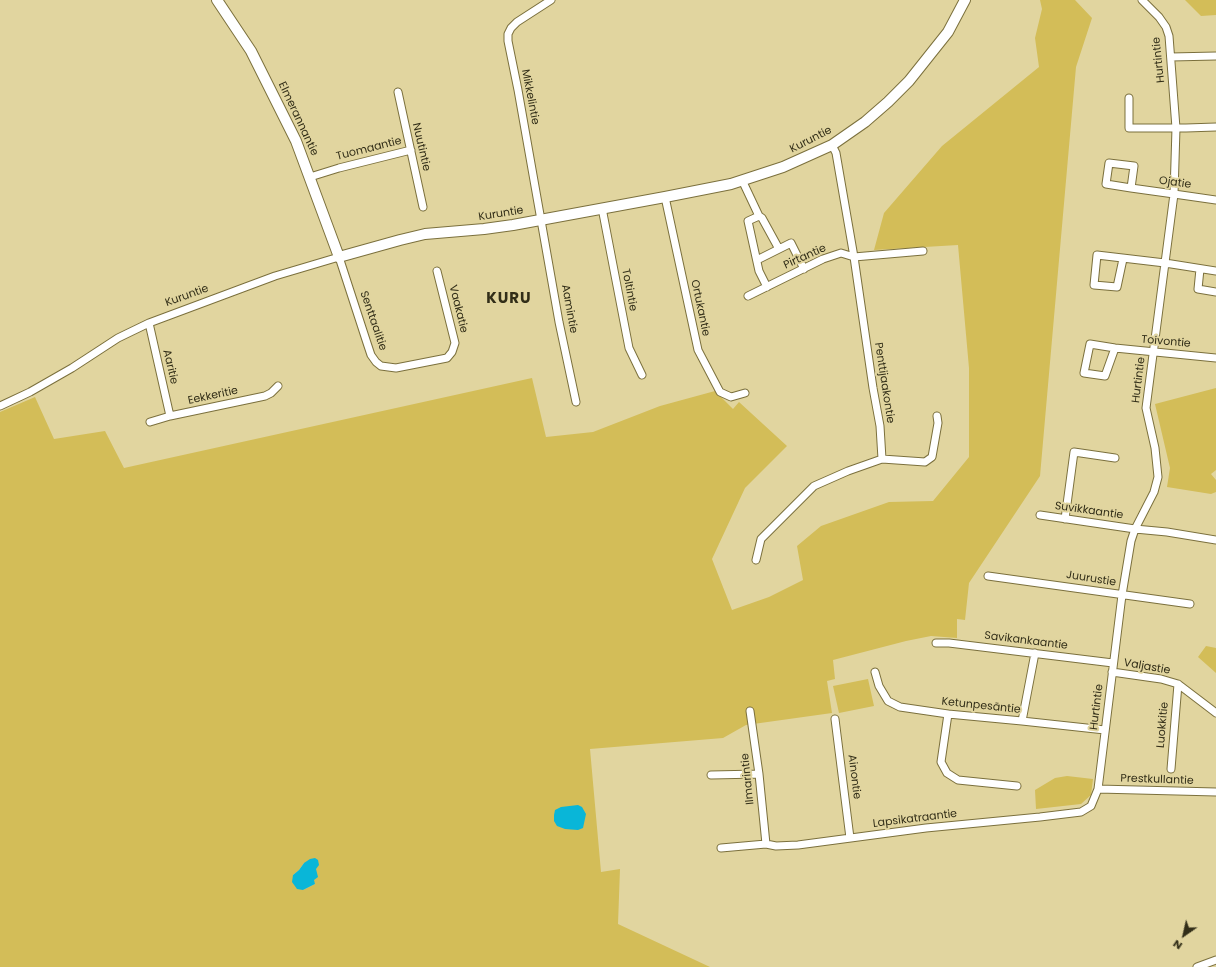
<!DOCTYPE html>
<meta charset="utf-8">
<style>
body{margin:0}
#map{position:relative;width:1216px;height:967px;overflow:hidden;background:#e1d59f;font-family:Poppins,sans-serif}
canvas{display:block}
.north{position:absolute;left:1164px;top:915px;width:40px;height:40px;-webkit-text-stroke:3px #e1d59f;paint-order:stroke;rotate:214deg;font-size:11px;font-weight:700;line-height:16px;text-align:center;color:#322e18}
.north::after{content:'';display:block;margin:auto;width:14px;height:18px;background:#322e18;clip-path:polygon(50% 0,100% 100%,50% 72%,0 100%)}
</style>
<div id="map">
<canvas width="1216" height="967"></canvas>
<div class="north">N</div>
</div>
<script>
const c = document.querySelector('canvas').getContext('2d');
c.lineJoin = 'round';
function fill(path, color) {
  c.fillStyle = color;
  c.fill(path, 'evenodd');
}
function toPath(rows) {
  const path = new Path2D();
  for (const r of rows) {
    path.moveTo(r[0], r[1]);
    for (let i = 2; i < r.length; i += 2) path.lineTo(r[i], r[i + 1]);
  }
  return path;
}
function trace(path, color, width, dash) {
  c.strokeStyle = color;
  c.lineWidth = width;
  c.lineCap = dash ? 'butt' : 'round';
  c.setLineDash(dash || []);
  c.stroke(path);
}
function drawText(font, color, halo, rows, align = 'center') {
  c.font = font + ' Poppins,sans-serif';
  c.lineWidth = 4;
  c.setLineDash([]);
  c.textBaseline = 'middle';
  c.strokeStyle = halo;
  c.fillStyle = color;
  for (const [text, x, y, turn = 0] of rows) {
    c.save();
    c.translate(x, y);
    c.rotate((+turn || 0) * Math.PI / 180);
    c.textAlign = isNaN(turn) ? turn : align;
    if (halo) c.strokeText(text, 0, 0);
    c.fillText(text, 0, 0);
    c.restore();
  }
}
const green = toPath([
 [1040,0,1075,0,1092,18,1076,67,1040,476,969,583,965,620,957,619,957,638,931,636,906,641,833,660,835,679,827,681,832,713,746,725,723,738,590,749,601,872,620,869,618,924,710,967,0,967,0,412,35,397,54,439,105,431,124,468,532,378,546,437,593,432,660,406,715,391,733,409,739,402,787,446,745,488,712,559,732,610,769,597,803,580,797,546,821,526,889,502,933,501,969,457,969,368,958,245,874,250,884,213,942,146,1039,67,1035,38,1042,9],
 [304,863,315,884,303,890,293,875,299,870],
 [1185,0,1216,0,1216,15,1201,16],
 [1216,388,1216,470,1211,474,1216,480,1216,492,1211,494,1167,487,1170,468,1155,404],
 [1206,646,1216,648,1216,673,1198,657],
 [868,679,874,706,839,713,833,686],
 [1067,776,1093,779,1091,795,1081,804,1036,809,1035,790,1055,778]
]);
const water = toPath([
 [578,805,582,807,586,814,583,828,578,830,565,829,557,826,554,821,554,815,555,810,561,807],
 [315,858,318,860,319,865,316,869,318,877,314,880,315,884,303,890,297,889,292,882,293,875,299,870,304,863,310,859]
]);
const street = toPath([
 [551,0,517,22,511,28,508,34,508,41,518,90,559,322,576,402],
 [1171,57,1216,56],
 [398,92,423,207],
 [1129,98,1129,128,1186,128,1216,127],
 [310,177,339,168,411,150],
 [742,180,759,216,762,218,779,249,791,243,804,269],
 [1131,188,1134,166,1109,163,1106,184,1131,188,1174,194,1216,200],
 [665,197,698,350,720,392,731,397,745,393],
 [602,208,629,348,642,375],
 [759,216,748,221,759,271,767,287],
 [1123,259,1117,287,1094,285,1097,255,1165,263,1216,271],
 [757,260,779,249],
 [1200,269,1198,289,1216,292],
 [748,296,823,259,841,253,854,257,923,251],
 [149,323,170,416],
 [1115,348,1105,376,1084,373,1090,344,1115,348,1216,358],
 [0,406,30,392,72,368,118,338,149,323,275,276,339,257,367,343,371,355,376,362,381,366,396,368,447,358,452,352,455,343,437,271],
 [150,422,170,416,265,396,271,393,278,386],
 [882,459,925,462,932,457,938,423,937,416],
 [1040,515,1135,529,1167,532,1216,540],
 [1065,519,1074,452,1115,458],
 [756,560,761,539,814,486,848,471,882,459,880,426,873,388,854,257,836,153,832,145],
 [988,576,1190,604],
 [936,643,949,643,1113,663],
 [875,672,879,686,888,701,900,707,948,714,1022,721,1105,730],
 [1112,672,1161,679,1178,684,1216,713],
 [750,711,759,774,766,844],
 [948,714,941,762,947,773,958,780,1017,786],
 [835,719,850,838],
 [1022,721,1035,653],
 [1171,769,1178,684],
 [711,775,759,774],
 [1098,789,1216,792],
 [721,848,766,844,776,846,798,845,926,828,1040,817,1081,812,1091,806,1098,789,1122,595,1131,541,1135,529,1154,492,1158,477,1155,448,1146,408,1174,194,1176,128,1169,36,1166,27,1159,17,1142,0],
 [1197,967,1216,960]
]);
const secondary = toPath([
 [217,0,251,51,296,141,339,257,400,240,425,234,484,229,513,225,665,197,731,184,783,167,832,145,865,122,888,102,909,81,948,32,965,0]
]);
const streetNames = [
 ["Hurtintie",1159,60,-96],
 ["Mikkelintie",530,97,79],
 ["Elmerannantie",298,119,65],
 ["Kuruntie",811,140,-27],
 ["Nuutintie",421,147,77],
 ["Tuomaantie",369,149,-14],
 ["Ojatie",1175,183,8],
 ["Kuruntie",501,214,-9],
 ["Pirtantie",805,257,-24],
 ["Toltintie",629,290,79],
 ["Kuruntie",187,296,-20],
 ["Ortukantie",700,308,78],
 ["Vaakatie",458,309,76],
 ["Aamintie",569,309,80],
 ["Senttaalitie",373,321,71],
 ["Toivontie",1166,342,5],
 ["Aaritie",170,367,77],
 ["Hurtintie",1139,380,-83],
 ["Penttijaakontie",884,383,81],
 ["Eekkeritie",213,396,-12],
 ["Suvikkaantie",1089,511,8],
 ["Juurustie",1091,579,9],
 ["Savikankaantie",1026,641,7],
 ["Valjastie",1147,667,10],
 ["Ketunpesäntie",981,706,6],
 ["Hurtintie",1097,707,-83],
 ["Luokkitie",1163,725,-85],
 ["Ainontie",854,777,83],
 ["Ilmarintie",748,779,-96],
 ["Prestkullantie",1157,780,2],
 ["Lapsikatraantie",915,819,-7]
];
const districtNames = [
 ["KURU",509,299]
];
fill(green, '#d3bd58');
fill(water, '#09b6d8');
trace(street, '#7b703d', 9);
trace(secondary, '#7b703d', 12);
trace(street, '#fff', 7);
trace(secondary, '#fff', 10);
drawText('11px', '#322e18', '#e1d59f', streetNames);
c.letterSpacing = '1px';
drawText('bold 15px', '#322e18', '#e1d59f', districtNames);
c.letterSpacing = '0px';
</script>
